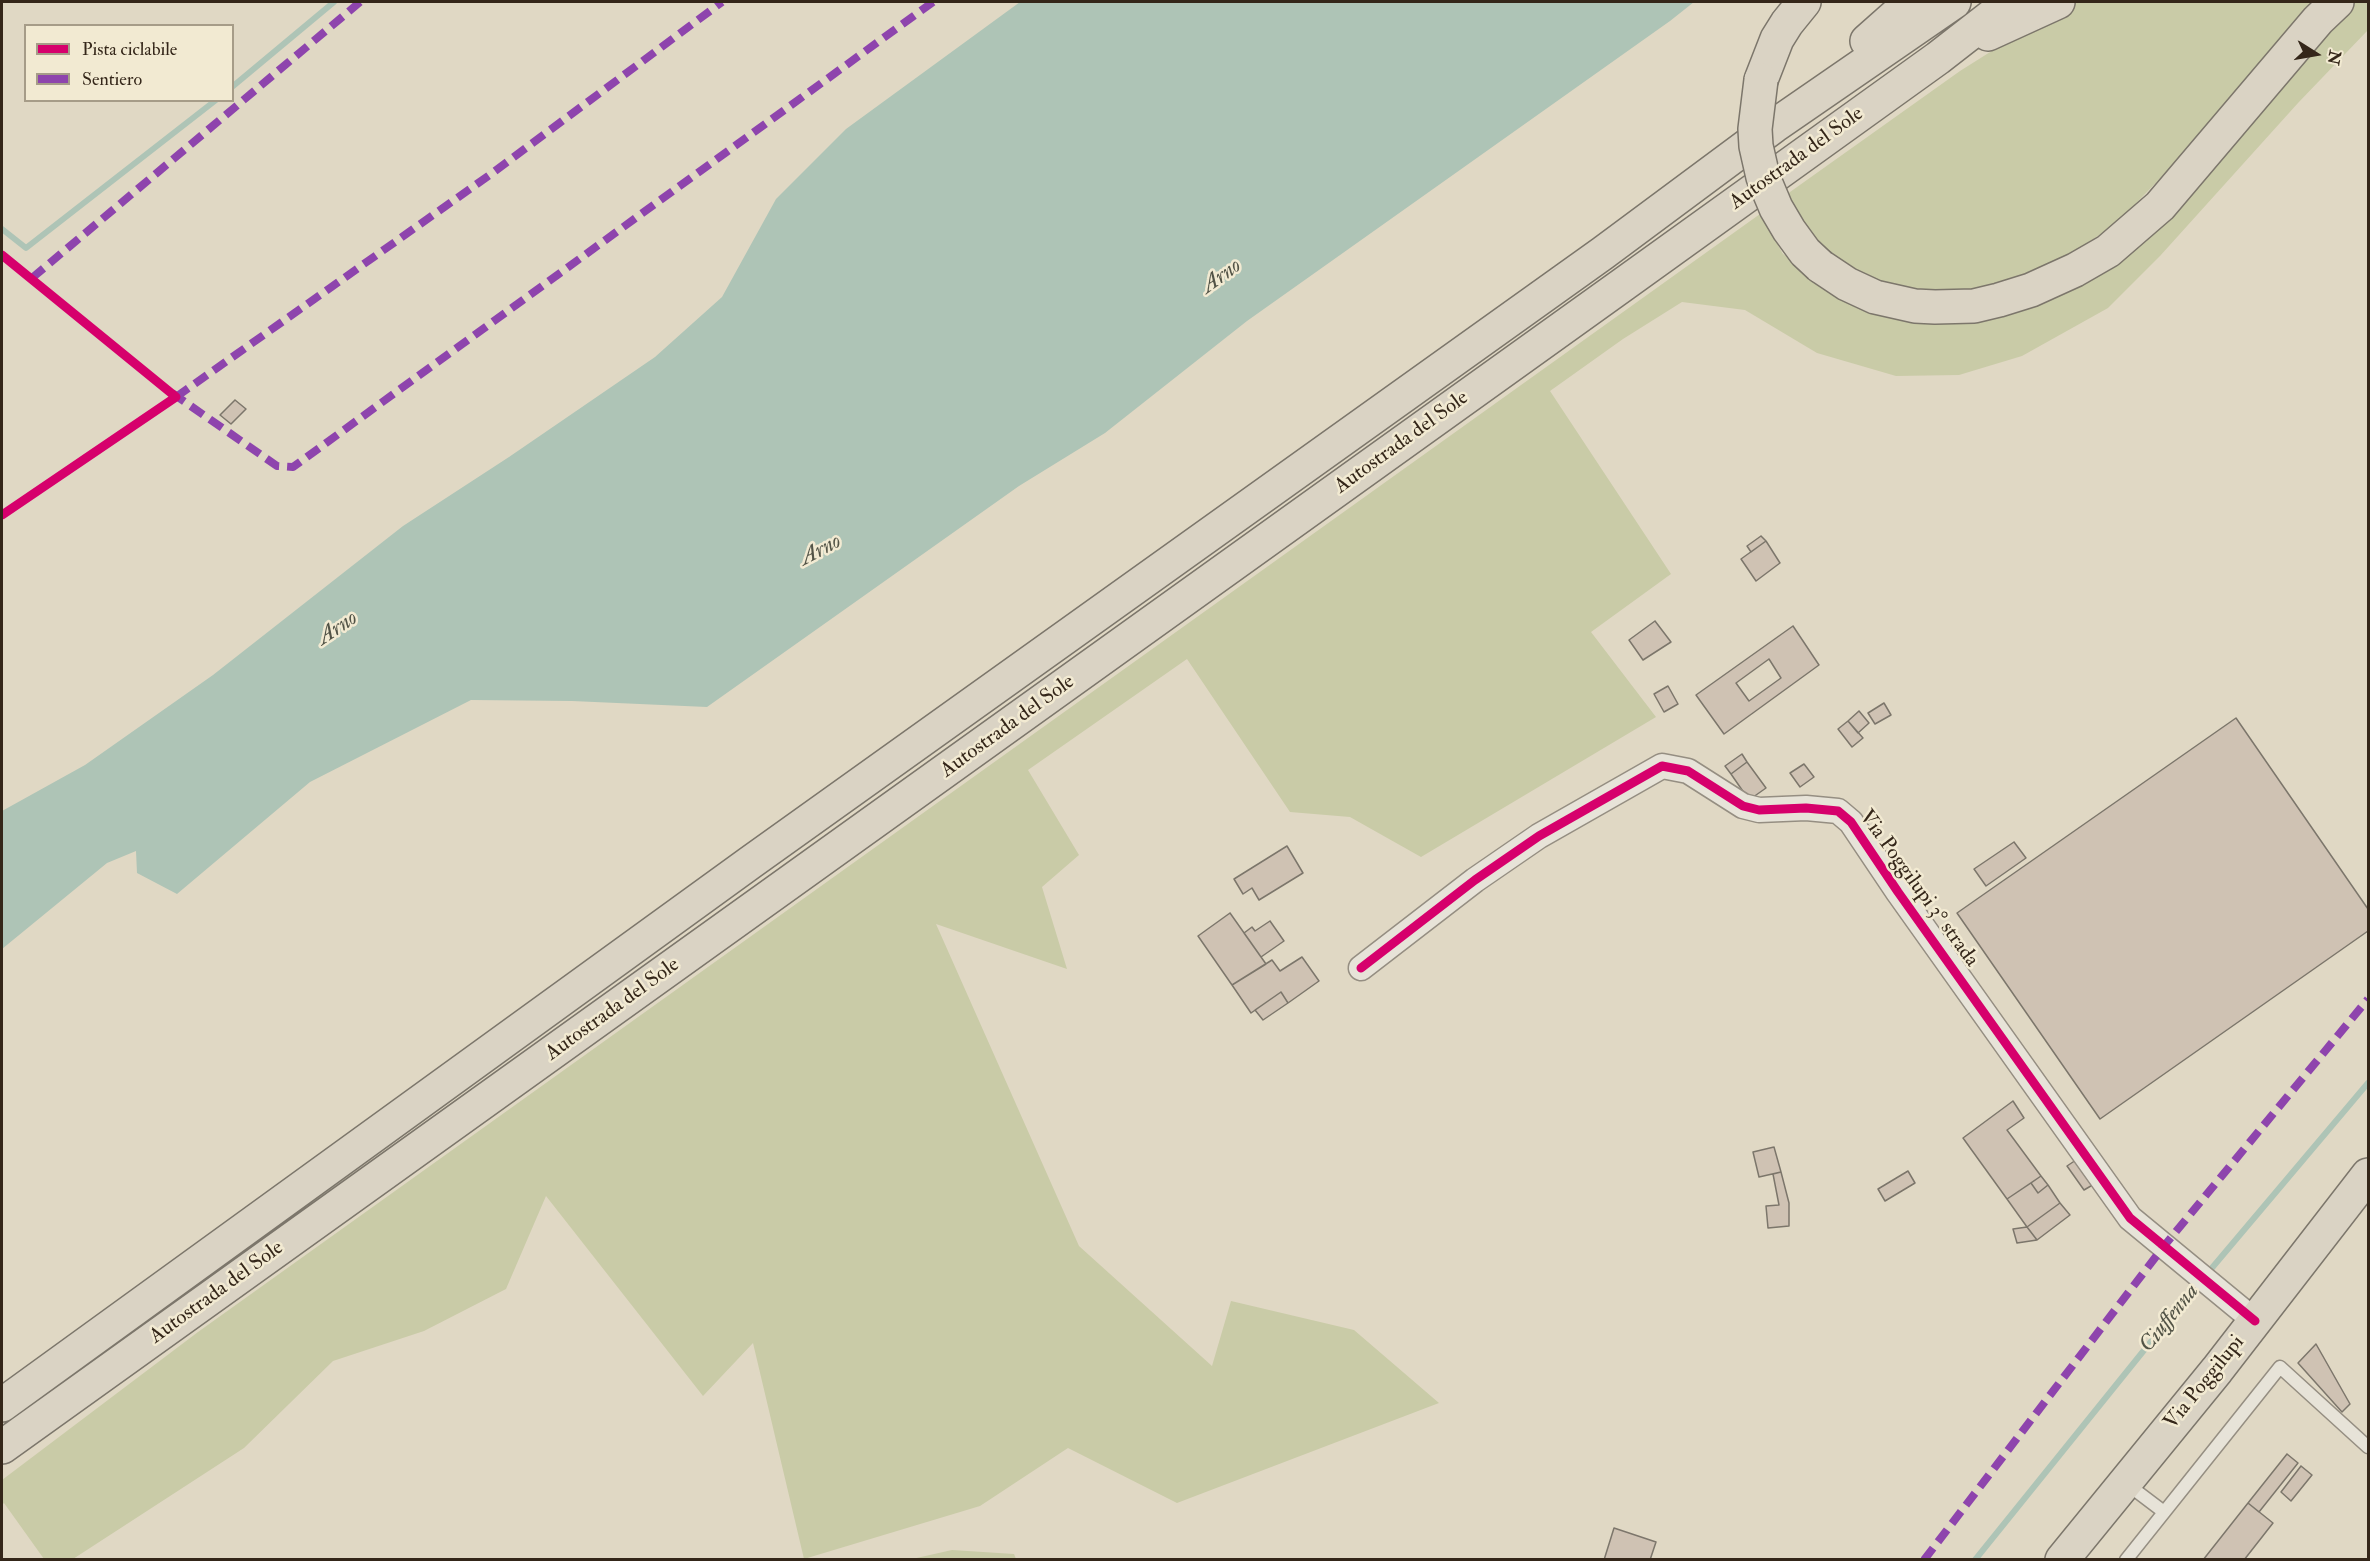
<!DOCTYPE html>
<meta charset="utf-8">
<style>
body{margin:0}
#map{position:relative;width:2370px;height:1561px;overflow:hidden;background:#e0d8c4;font-family:"IM FELL Double Pica",serif}
canvas{display:block}
.frame{position:absolute;inset:0;border:3px solid #342619;pointer-events:none}
.legend{position:absolute;left:24px;top:24px;width:210px;height:78px;box-sizing:border-box;background:#f2ead2;border:2px solid #a69c88;margin:0;padding:8px 10px;list-style:none;font-size:18px;color:#342619}
.legend li{display:flex;align-items:center;gap:12px;height:30px}
.legend b{width:30px;border:2px solid #a69c88}
.north{position:absolute;left:2286px;top:24px;width:60px;height:60px;-webkit-text-stroke:4px #f2ead2;paint-order:stroke;rotate:101deg;font-size:16px;font-weight:700;line-height:24px;text-align:center;color:#342619}
.north::after{content:'';display:block;margin:auto;width:21px;height:27px;background:#342619;clip-path:polygon(50% 0,100% 100%,50% 72%,0 100%)}
</style>
<div id="map">
<canvas width="2370" height="1561"></canvas>
<div class="frame"></div>
<ul class="legend">
<li><b style="height:8px;background:#d6006c"></b>Pista ciclabile</li>
<li><b style="height:8px;background:#8e44ad"></b>Sentiero</li>
</ul>
<div class="north">N</div>
</div>
<script>
const c = document.querySelector('canvas').getContext('2d');
c.lineJoin = 'round';
function fill(path, color) {
  c.fillStyle = color;
  c.fill(path, 'evenodd');
}
function toPath(rows) {
  const path = new Path2D();
  for (const r of rows) {
    path.moveTo(r[0], r[1]);
    for (let i = 2; i < r.length; i += 2) path.lineTo(r[i], r[i + 1]);
  }
  return path;
}
function trace(path, color, width, dash) {
  c.strokeStyle = color;
  c.lineWidth = width;
  c.lineCap = dash ? 'butt' : 'round';
  c.setLineDash(dash || []);
  c.stroke(path);
}
function drawText(font, color, halo, rows, align = 'center') {
  c.font = font + ' "IM FELL Double Pica",serif';
  c.lineWidth = 5;
  c.setLineDash([]);
  c.textBaseline = 'middle';
  c.strokeStyle = halo;
  c.fillStyle = color;
  for (const [text, x, y, turn = 0] of rows) {
    c.save();
    c.translate(x, y);
    c.rotate((+turn || 0) * Math.PI / 180);
    c.textAlign = isNaN(turn) ? turn : align;
    if (halo) c.strokeText(text, 0, 0);
    c.fillText(text, 0, 0);
    c.restore();
  }
}
const green = toPath([
 [2076,2,2318,2,2273,48,2172,166,2117,223,2059,262,1973,293,1923,295,1885,286,1839,263,1807,236,1783,197,1960,71,2052,13],
 [2354,2,2368,2,2368,30,2298,103,2160,256,2108,308,2022,356,1959,375,1896,376,1817,353,1745,310,1682,302,1623,339,1550,391,1671,574,1591,632,1656,717,1421,857,1350,817,1290,812,1187,659,1028,770,1079,855,1042,887,1067,969,936,924,1079,1246,1212,1366,1231,1301,1354,1330,1439,1403,1177,1503,1068,1448,980,1506,804,1559,753,1343,703,1396,546,1196,506,1289,424,1331,333,1361,244,1448,73,1559,44,1559,4,1503,2,1505,2,1480,198,1332,1760,214,1783,254,1832,291,2047,295,2279,83],
 [952,1550,1014,1554,1016,1559,912,1559]
]);
const water = toPath([
 [1020,2,1694,2,1670,21,1247,321,1105,433,1019,486,707,707,572,701,471,700,310,782,177,894,137,873,136,851,107,863,2,949,2,811,85,765,213,675,403,526,509,457,655,357,722,297,776,199,846,129]
]);
const stream = toPath([
 [232,87,334,2],
 [2,229,26,248,216,100],
 [2206,1275,2368,1083],
 [1975,1560,2199,1282]
]);
const building = toPath([
 [235,400,246,409,231,424,220,415,235,400],
 [1761,536,1766,541,1751,552,1747,546,1761,536],
 [1766,541,1780,563,1756,581,1741,559,1766,541],
 [1655,621,1671,642,1643,660,1629,640,1655,621],
 [1793,626,1819,665,1724,734,1696,695,1793,626],
 [1769,659,1781,678,1749,701,1736,683,1769,659],
 [1668,686,1678,704,1664,712,1654,694,1668,686],
 [1884,703,1891,715,1875,724,1868,713,1884,703],
 [1859,711,1869,723,1858,733,1848,721,1859,711],
 [2236,718,2368,909,2368,931,2100,1119,1957,913,2236,718],
 [1848,721,1863,738,1852,747,1838,729,1848,721],
 [1742,754,1747,762,1731,774,1725,766,1742,754],
 [1747,762,1766,788,1749,800,1731,774,1747,762],
 [1804,764,1814,777,1800,787,1790,773,1804,764],
 [2014,842,2026,858,1986,886,1974,869,2014,842],
 [1287,846,1303,873,1259,900,1252,888,1243,894,1234,879,1287,846],
 [1230,913,1266,964,1232,985,1198,936,1230,913],
 [1270,921,1284,941,1261,957,1244,933,1252,927,1255,931,1270,921],
 [1302,957,1319,981,1288,1003,1281,992,1251,1013,1232,985,1272,960,1280,971,1302,957],
 [1281,992,1288,1003,1263,1020,1255,1010,1281,992],
 [2013,1101,2024,1118,2007,1130,2041,1176,2007,1199,1963,1138,2013,1101],
 [1774,1147,1781,1172,1759,1177,1753,1152,1774,1147],
 [2079,1158,2096,1183,2084,1190,2067,1166,2079,1158],
 [1908,1171,1915,1183,1885,1201,1878,1189,1908,1171],
 [1781,1172,1789,1203,1789,1226,1768,1228,1766,1206,1779,1205,1773,1174,1781,1172],
 [2041,1176,2048,1185,2038,1193,2031,1183,2041,1176],
 [2031,1183,2038,1193,2048,1185,2060,1203,2027,1227,2007,1199,2031,1183],
 [2060,1203,2070,1215,2037,1240,2027,1227,2060,1203],
 [2027,1227,2037,1240,2017,1243,2013,1229,2027,1227],
 [2316,1344,2350,1404,2342,1412,2298,1363,2316,1344],
 [2287,1454,2298,1463,2259,1512,2248,1503,2287,1454],
 [2301,1466,2312,1475,2291,1501,2281,1492,2301,1466],
 [2248,1503,2273,1523,2244,1560,2203,1560,2248,1503],
 [1614,1528,1656,1542,1650,1560,1604,1560,1614,1528]
]);
const lane = toPath([
 [2127,1484,2164,1512],
 [2126,1560,2280,1367,2368,1447]
]);
const street = toPath([
 [1361,968,1475,880,1539,836,1662,766,1688,771,1743,806,1759,810,1806,808,1838,811,1851,822,1898,892,2130,1218,2255,1321]
]);
const primary = toPath([
 [2062,1560,2217,1370,2368,1175]
]);
const highway = toPath([
 [1988,34,2058,2],
 [1867,41,1911,2],
 [1761,80,1777,39,1787,23,1804,2],
 [1820,266,1847,284,1875,297,1915,306,1935,307,1974,306,1999,300,2031,290,2075,270,2108,251,2160,206,2318,20,2337,2],
 [2,1405,751,862,1603,253,1774,126,1954,2],
 [2,1447,1621,286,1938,58,2010,2]
]);
const highwayBridge = toPath([
 [1761,80,1755,129,1756,146,1763,177,1776,208,1789,230,1805,252,1820,266]
]);
const quiet = toPath([
 [32,278,360,2],
 [172,393,277,466,293,467,933,2],
 [176,397,491,174,722,2],
 [1924,1560,2164,1246,2368,999]
]);
const cycleway = toPath([
 [2,255,176,397,2,515],
 [1361,968,1475,880,1539,836,1662,766,1688,771,1743,806,1759,810,1806,808,1838,811,1851,822,1898,892,2130,1218,2255,1321]
]);
const streetNames = [
 ["Autostrada del Sole",1797,159,-36],
 ["Autostrada del Sole",1402,443,-36],
 ["Autostrada del Sole",1008,727,-36],
 ["Via Poggilupi 3° strada",1918,889,54],
 ["Autostrada del Sole",613,1010,-36],
 ["Autostrada del Sole",217,1293,-36],
 ["Via Poggilupi",2205,1383,-51]
];
const waterNames = [
 ["Arno",1222,277,-36],
 ["Arno",821,551,-28],
 ["Arno",338,629,-34],
 ["Ciuffenna",2170,1319,-51]
];
fill(green, '#c9cba7');
fill(water, '#aec4b6');
trace(stream, '#aec4b6', 6);
fill(building, '#cfc2b3');
trace(building, '#7c766b', 1.5);
trace(lane, '#958e82', 15);
trace(street, '#958e82', 27);
trace(primary, '#7c766b', 36);
trace(highway, '#7c766b', 36);
trace(lane, '#e7e3d8', 12);
trace(street, '#e7e3d8', 24);
trace(primary, '#dad3c4', 33);
trace(highway, '#dad3c4', 33);
trace(highwayBridge, '#7c766b', 36, []);
trace(highwayBridge, '#dad3c4', 33);
trace(quiet, '#8e44ad', 8, [15, 8]);
trace(cycleway, '#d6006c', 9);
drawText('21px', '#342619', '#f2ead2', streetNames);
drawText('italic 22px', '#525346', '#f2ead2', waterNames);
</script>
